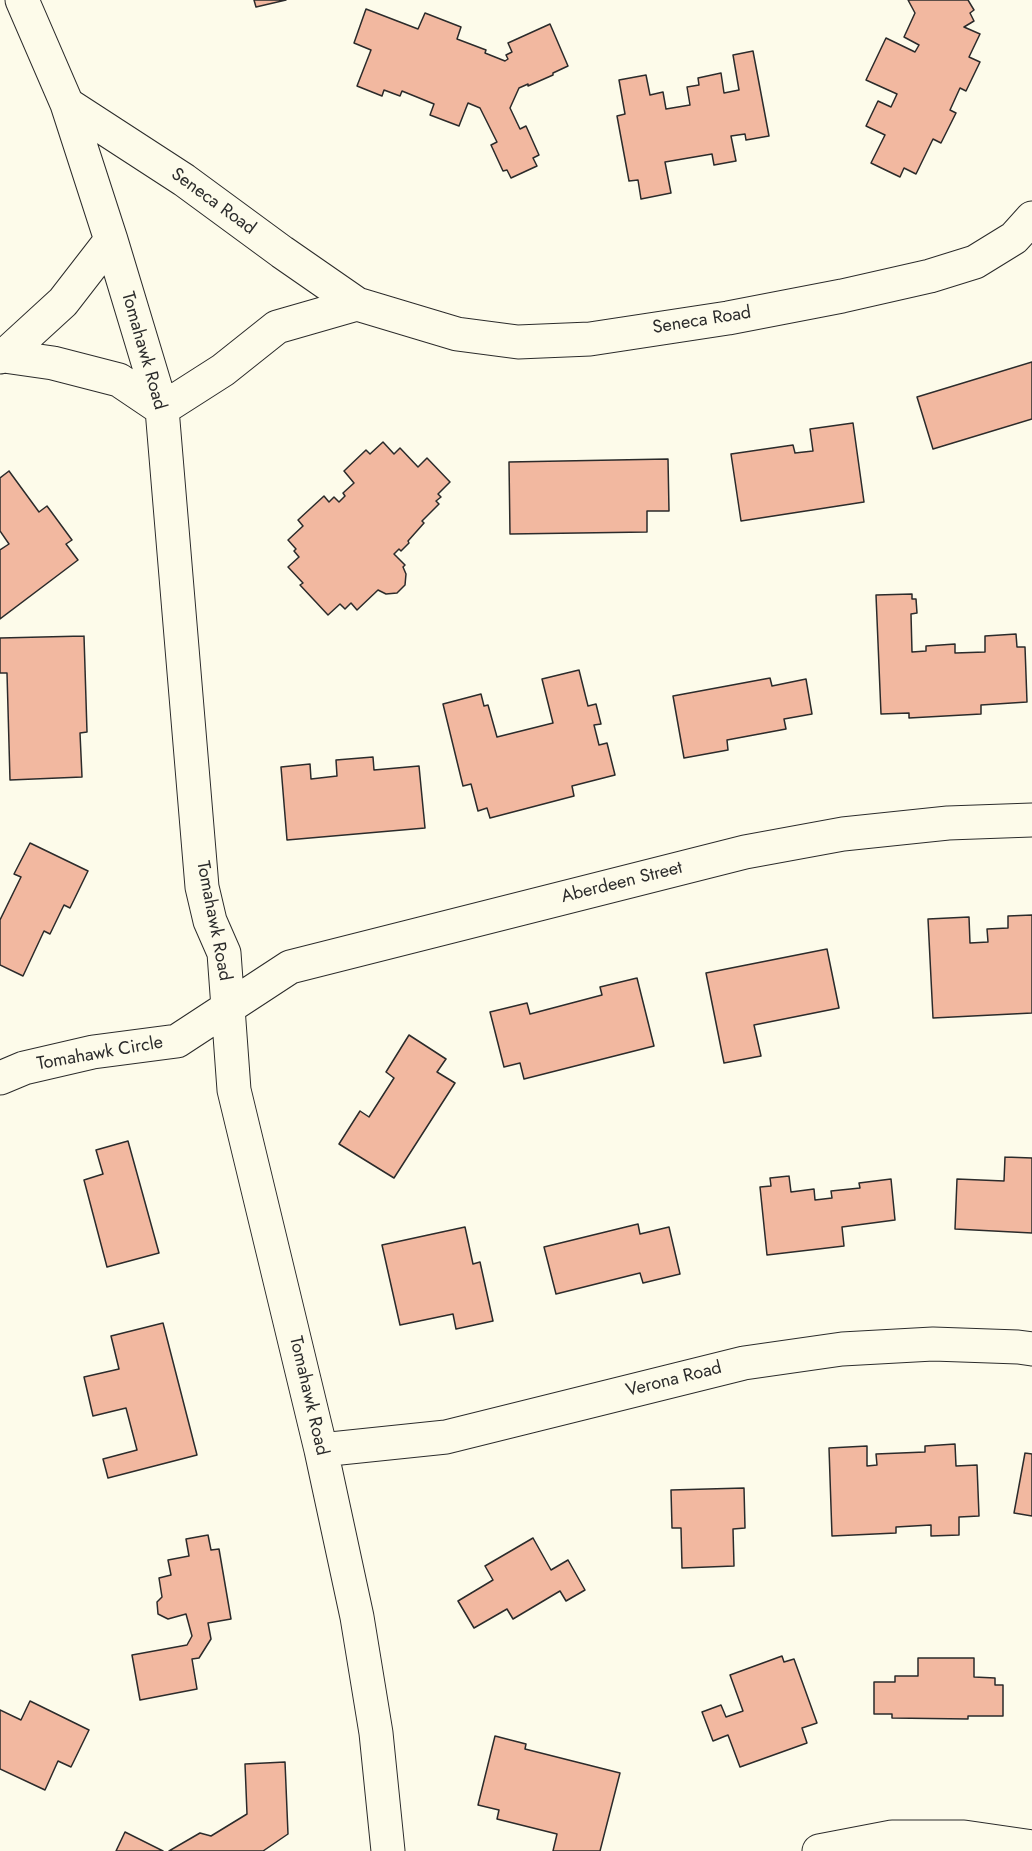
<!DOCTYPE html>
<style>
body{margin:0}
canvas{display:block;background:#fdfbea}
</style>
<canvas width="1032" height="1851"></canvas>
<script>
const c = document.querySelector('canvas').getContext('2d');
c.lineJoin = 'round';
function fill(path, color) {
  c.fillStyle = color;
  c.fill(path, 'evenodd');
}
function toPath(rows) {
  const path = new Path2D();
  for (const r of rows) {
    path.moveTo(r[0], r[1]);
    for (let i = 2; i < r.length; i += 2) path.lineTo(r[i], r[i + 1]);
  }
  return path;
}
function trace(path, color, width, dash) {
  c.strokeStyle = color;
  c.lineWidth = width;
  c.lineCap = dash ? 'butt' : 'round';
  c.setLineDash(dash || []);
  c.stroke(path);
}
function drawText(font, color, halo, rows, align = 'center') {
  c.font = font + ' Jost,sans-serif';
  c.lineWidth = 4.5;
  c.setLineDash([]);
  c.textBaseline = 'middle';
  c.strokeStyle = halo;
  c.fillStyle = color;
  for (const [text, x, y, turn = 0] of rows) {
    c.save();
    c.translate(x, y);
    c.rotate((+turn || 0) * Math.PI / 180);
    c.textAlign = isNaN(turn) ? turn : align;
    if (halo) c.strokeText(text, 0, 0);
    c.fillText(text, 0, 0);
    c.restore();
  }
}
const building = toPath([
 [254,0,286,0,256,7,254,0],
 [908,0,968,0,974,10,970,13,974,21,964,27,980,34,969,57,980,62,966,91,960,88,950,110,956,113,941,143,933,139,916,174,904,168,900,177,871,163,885,135,866,126,878,101,891,107,897,94,866,80,886,38,915,52,919,45,904,37,915,13,908,0],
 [366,9,418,29,425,13,461,27,457,39,486,50,485,53,505,61,508,59,506,55,512,52,508,43,550,24,568,66,553,73,553,75,528,86,528,84,519,88,510,108,520,129,526,126,539,155,533,158,537,166,511,178,507,170,503,171,491,145,497,142,480,108,468,103,459,126,430,115,434,104,402,91,400,96,384,90,382,96,357,86,371,50,354,43,366,9],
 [753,51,769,136,746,140,745,134,731,136,736,161,714,165,712,154,665,162,671,193,641,199,638,180,629,181,617,116,625,114,619,80,646,75,650,95,663,92,666,109,690,105,687,87,699,85,698,78,721,73,724,93,739,90,733,55,753,51],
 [1032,362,1032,419,933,449,917,397,1032,362],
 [853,423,864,502,741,521,731,454,793,445,795,453,813,451,810,429,853,423],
 [383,442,394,454,400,448,418,467,427,458,450,482,438,494,441,497,436,501,439,504,422,521,424,523,408,541,409,543,401,551,399,549,394,554,405,565,403,567,406,574,405,585,397,593,386,594,378,590,357,610,351,603,345,609,340,604,328,615,300,585,303,583,288,567,299,557,294,551,296,549,288,540,303,526,298,520,324,496,329,502,334,497,339,502,345,496,343,493,354,483,344,471,366,450,370,454,383,442],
 [668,459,669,511,647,511,647,532,510,534,509,462,668,459],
 [9,471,39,512,47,506,72,540,66,544,78,560,0,619,0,550,9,544,0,531,0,478,9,471],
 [912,594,912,599,916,599,917,613,911,614,912,652,926,651,926,646,955,644,955,653,985,652,985,636,1016,634,1017,647,1025,647,1027,702,981,705,981,714,909,718,909,713,881,714,876,595,912,594],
 [84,636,87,732,80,733,82,777,10,780,7,673,0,673,0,638,84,636],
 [579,670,588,706,596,704,601,724,594,725,599,745,607,743,615,775,572,786,574,796,490,818,487,808,478,811,471,784,463,786,443,704,481,694,484,706,488,705,497,737,553,723,542,679,579,670],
 [770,678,772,686,806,679,812,714,784,719,786,729,727,740,728,750,684,758,673,696,770,678],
 [373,757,374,770,419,766,425,828,287,840,281,767,310,764,311,779,337,776,336,760,373,757],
 [30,843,88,871,70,908,64,905,50,934,44,931,23,976,0,965,0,920,21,877,14,874,30,843],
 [1032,915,1032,1013,933,1018,928,919,969,917,970,943,988,942,987,929,1008,928,1008,916,1032,915],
 [827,949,839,1008,754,1025,761,1056,724,1063,706,973,827,949],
 [637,978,654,1046,524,1079,520,1063,504,1067,490,1012,527,1003,530,1014,602,995,600,987,637,978],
 [409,1035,446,1059,437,1072,455,1083,394,1178,339,1144,360,1111,369,1117,394,1078,386,1072,409,1035],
 [128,1141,159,1253,107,1267,84,1180,103,1174,96,1150,128,1141],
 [1005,1157,1032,1158,1032,1233,955,1229,957,1179,1004,1181,1005,1157],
 [789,1176,791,1192,814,1189,815,1200,832,1198,831,1191,860,1188,859,1183,891,1179,895,1220,842,1227,844,1246,767,1255,760,1187,771,1186,770,1178,789,1176],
 [638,1224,640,1234,669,1227,680,1274,643,1283,640,1273,556,1294,544,1247,638,1224],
 [465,1227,473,1264,480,1262,493,1321,456,1329,453,1314,400,1325,382,1245,465,1227],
 [163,1323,197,1455,108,1478,103,1459,137,1450,126,1408,93,1416,84,1377,119,1369,111,1336,163,1323],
 [955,1444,956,1466,977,1465,979,1516,959,1517,959,1535,931,1536,931,1525,896,1527,896,1533,832,1536,829,1448,867,1446,867,1466,877,1465,876,1454,925,1452,925,1446,955,1444],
 [1025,1453,1032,1454,1032,1516,1014,1513,1025,1453],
 [744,1488,745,1528,733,1529,734,1566,682,1568,681,1528,672,1528,671,1490,744,1488],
 [208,1535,211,1550,219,1549,231,1619,208,1623,211,1639,199,1658,192,1659,197,1689,140,1700,132,1655,187,1645,192,1636,186,1614,168,1619,158,1614,157,1602,162,1597,159,1578,171,1575,168,1560,189,1556,186,1539,208,1535],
 [533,1538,551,1570,568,1560,585,1590,566,1601,560,1591,513,1619,507,1609,474,1628,458,1601,493,1580,485,1566,533,1538],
 [782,1656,784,1662,794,1659,817,1723,802,1728,807,1743,740,1767,728,1735,713,1741,702,1712,721,1705,726,1717,743,1711,730,1675,782,1656],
 [918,1658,974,1658,974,1677,995,1678,995,1685,1003,1685,1003,1716,968,1716,968,1719,892,1718,892,1714,874,1714,874,1682,895,1682,895,1676,918,1676,918,1658],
 [30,1701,89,1730,71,1767,58,1761,45,1790,0,1769,0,1710,21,1720,30,1701],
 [495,1736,526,1744,525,1749,620,1773,600,1851,553,1851,557,1834,497,1819,499,1810,478,1805,495,1736],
 [285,1762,288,1834,263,1851,169,1851,200,1833,211,1836,247,1814,245,1764,285,1762],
 [125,1832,163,1851,116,1851,125,1832]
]);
const minor = toPath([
 [22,0,67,104,111,240,162,409,202,887,210,921,224,953,234,1090,321,1450,357,1617,376,1733,388,1851],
 [67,104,184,180,282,252,357,304],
 [4,356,63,302,111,240],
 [0,357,4,356,53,363,119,380,162,409,223,370,277,327,357,304,457,334,518,342,590,339,728,318,842,296,930,276,975,262,1014,238,1032,218],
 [0,1078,24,1068,93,1052,177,1041,290,967,745,852,843,834,948,823,1032,820],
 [321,1450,446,1437,744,1363,842,1349,933,1344,1018,1347,1032,1349],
 [819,1851,892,1837,964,1837,1032,1847]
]);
const streetNames = [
 ["Seneca Road",213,202,36],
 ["Seneca Road",702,321,-9],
 ["Tomahawk Road",143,351,74],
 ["Aberdeen Street",622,883,-14],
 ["Tomahawk Road",213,921,79],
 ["Tomahawk Circle",100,1054,-10],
 ["Verona Road",674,1380,-14],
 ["Tomahawk Road",308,1396,77]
];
fill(building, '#f2b8a0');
trace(building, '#2b2b2b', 1.5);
trace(minor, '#2b2b2b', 35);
trace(minor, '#fdfbea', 33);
drawText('18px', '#2b2b2b', '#fdfbea', streetNames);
</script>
